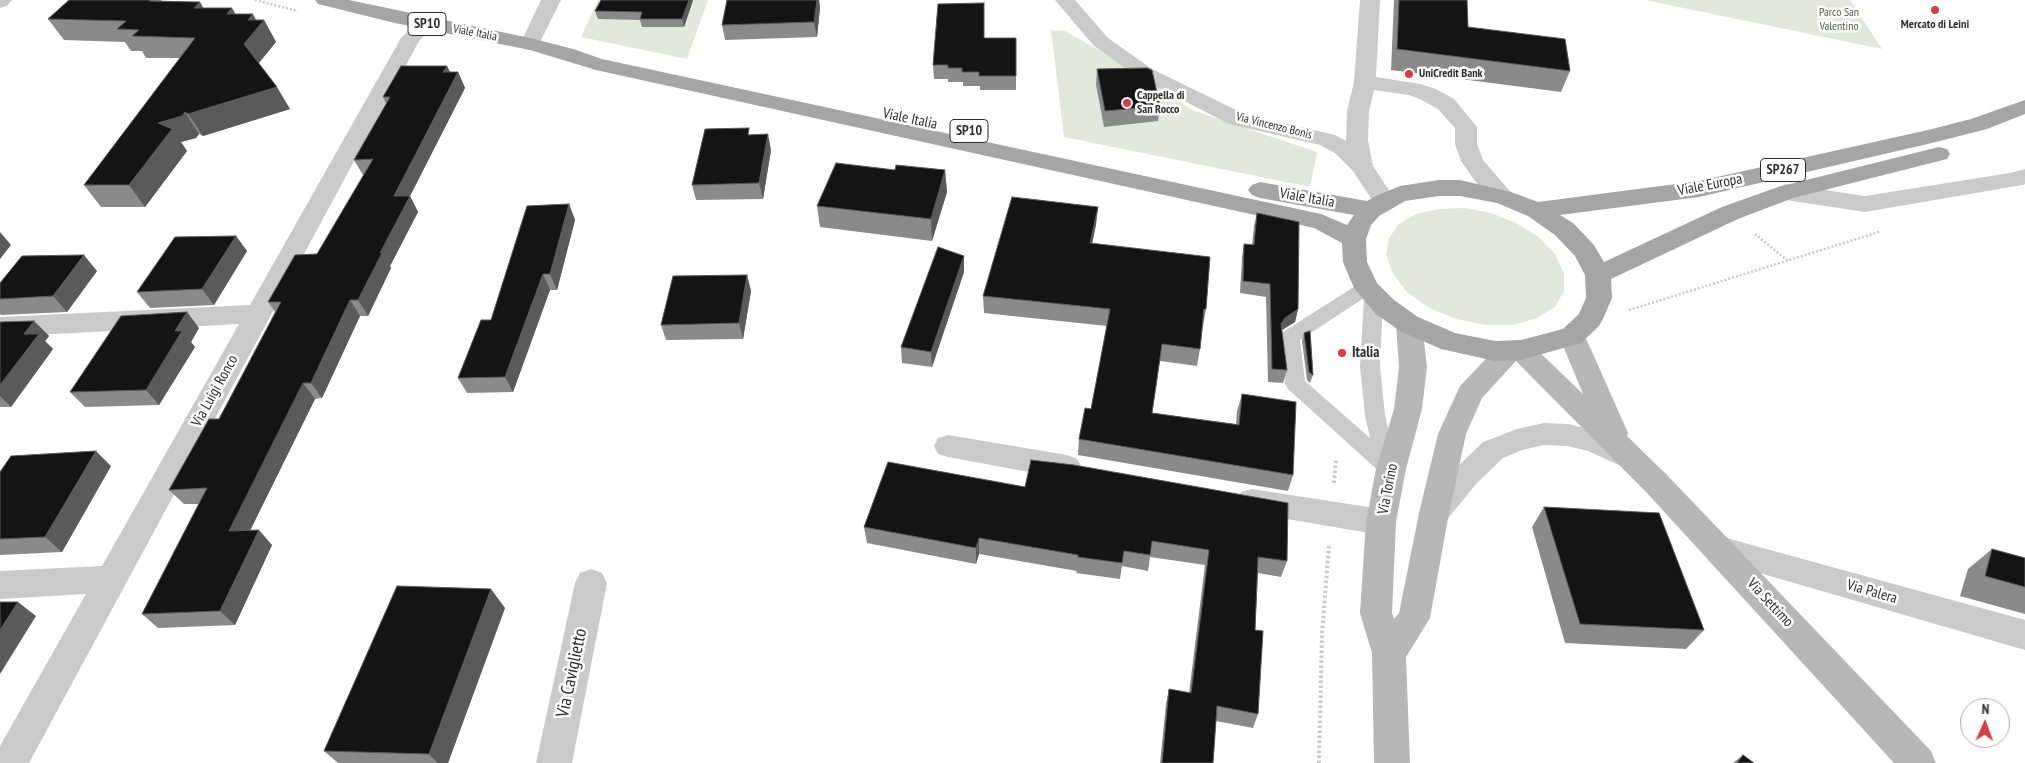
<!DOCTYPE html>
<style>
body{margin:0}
#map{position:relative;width:2025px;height:763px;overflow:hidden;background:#fff;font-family:"PT Sans Narrow",sans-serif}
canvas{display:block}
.north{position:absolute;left:1960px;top:698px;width:50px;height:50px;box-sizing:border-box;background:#fff;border:1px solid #ababab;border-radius:50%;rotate:2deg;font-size:14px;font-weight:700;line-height:20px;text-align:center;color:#2d2d2d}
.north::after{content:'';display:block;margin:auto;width:18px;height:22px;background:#d43e45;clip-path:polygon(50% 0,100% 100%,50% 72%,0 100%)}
</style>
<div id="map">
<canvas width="2025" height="763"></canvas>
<div class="north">N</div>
</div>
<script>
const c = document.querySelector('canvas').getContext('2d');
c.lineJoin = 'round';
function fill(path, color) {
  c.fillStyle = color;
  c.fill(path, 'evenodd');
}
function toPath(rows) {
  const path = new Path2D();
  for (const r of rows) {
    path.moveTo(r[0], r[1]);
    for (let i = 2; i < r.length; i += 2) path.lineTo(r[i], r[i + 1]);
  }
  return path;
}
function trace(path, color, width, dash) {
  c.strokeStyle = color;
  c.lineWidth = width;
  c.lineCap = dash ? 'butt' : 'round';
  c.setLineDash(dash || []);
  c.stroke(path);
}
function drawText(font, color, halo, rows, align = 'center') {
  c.font = font + ' "PT Sans Narrow",sans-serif';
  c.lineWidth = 5;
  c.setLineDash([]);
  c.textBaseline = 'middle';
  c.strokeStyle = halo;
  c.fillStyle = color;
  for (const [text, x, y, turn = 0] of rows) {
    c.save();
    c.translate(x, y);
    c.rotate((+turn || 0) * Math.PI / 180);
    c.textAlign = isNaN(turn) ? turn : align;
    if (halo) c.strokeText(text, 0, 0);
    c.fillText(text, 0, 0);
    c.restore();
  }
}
const green = toPath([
 [598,0,708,0,687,59,581,37],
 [1645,0,1850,0,1882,49],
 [1051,30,1065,31,1132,69,1192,110,1317,152,1310,187,1064,137],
 [1465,208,1491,213,1516,223,1539,237,1555,254,1564,273,1564,291,1555,307,1537,318,1513,325,1485,325,1456,319,1429,308,1407,292,1393,274,1386,255,1389,238,1399,224,1416,214,1439,209]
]);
const pathFar1 = toPath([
 [255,0,298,11],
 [1755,234,1788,261],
 [1629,310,1879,232]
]);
const path = toPath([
 [1334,483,1336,459],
 [1319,763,1322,634,1329,546]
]);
const lane = toPath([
 [1367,282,1374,283,1376,289,1381,290,1383,295,1380,367,1385,415,1392,446,1402,469,1399,475,1391,478,1383,475,1288,389,1285,384,1280,337,1283,332,1360,283,1367,282],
 [1364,298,1360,367,1365,415,1370,438,1305,381,1300,340,1364,298]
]);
const street = toPath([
 [0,0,12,0,7,6,0,8,0,0],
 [541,0,561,0,537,48,530,50,523,48,520,44,541,0],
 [1055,0,1075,0,1108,38,1152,69,1244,114,1335,135,1346,141,1347,111,1354,82,1360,0,1380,0,1376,77,1420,84,1436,89,1454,99,1477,127,1477,144,1483,160,1515,197,1511,202,1503,205,1495,202,1478,185,1461,161,1455,144,1455,128,1438,109,1420,99,1409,95,1374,90,1369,111,1368,141,1373,166,1396,201,1392,206,1384,209,1376,206,1353,171,1335,153,1320,145,1229,124,1138,77,1094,46,1055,0],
 [426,18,433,20,436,24,419,41,29,763,0,763,0,746,86,594,0,599,0,571,102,566,239,324,0,337,0,317,250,305,401,38,419,20,426,18],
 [2025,169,2025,184,2022,185,1865,212,1786,200,1778,197,1774,192,1778,187,1786,184,1865,196,2010,173,2025,169],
 [1544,423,1568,424,1604,433,1638,449,1643,457,1638,465,1628,469,1588,451,1568,446,1544,445,1522,450,1503,458,1477,483,1445,522,1434,526,1423,522,1419,513,1423,504,1457,467,1483,442,1517,429,1544,423],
 [948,435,1067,455,1077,459,1082,467,1077,475,1067,479,948,457,938,454,934,446,938,438,948,435],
 [1252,489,1381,509,1392,513,1396,522,1392,531,1381,535,1252,513,1241,510,1237,501,1241,492,1252,489],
 [1719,536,2025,620,2025,650,1708,558,1703,549,1708,540,1719,536],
 [591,569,602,573,607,583,572,763,536,763,575,583,580,573,591,569]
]);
const secondary = toPath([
 [1409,315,1418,317,1422,324,1427,367,1422,409,1406,469,1396,522,1392,613,1394,619,1399,613,1419,513,1438,434,1460,386,1500,344,1521,340,1530,343,1583,394,1559,336,1563,329,1572,326,1581,329,1585,336,1628,433,1627,436,1667,475,1931,751,1936,763,1894,763,1647,493,1516,361,1482,398,1466,434,1449,513,1430,618,1406,657,1410,763,1374,763,1372,653,1360,613,1366,522,1376,469,1394,409,1399,367,1396,324,1400,317,1409,315]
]);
const primary = toPath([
 [315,0,349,0,530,38,573,49,602,59,1321,214,1347,225,1354,215,1260,198,1252,195,1248,190,1252,185,1260,182,1367,201,1376,196,1400,186,1439,180,1460,180,1511,192,1538,202,1699,181,1928,130,1971,119,2025,100,2025,114,1987,129,1936,142,1699,197,1560,215,1573,223,1594,245,1604,262,1722,207,1778,187,1939,147,1947,149,1950,154,1947,159,1793,198,1738,219,1611,279,1612,298,1603,319,1599,326,1581,343,1521,360,1495,361,1441,349,1400,331,1376,314,1354,288,1343,262,1342,243,1314,228,596,70,530,50,395,23,318,4,315,0],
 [1439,196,1460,196,1497,203,1528,216,1555,235,1575,256,1585,275,1586,298,1579,314,1563,329,1521,340,1495,341,1455,333,1418,317,1394,300,1377,283,1367,262,1366,239,1371,225,1379,216,1405,201,1439,196]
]);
const wall = toPath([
 [69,0,161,0,162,1,236,14,256,20,264,20,276,42,259,63,290,109,203,136,199,134,196,138,181,142,187,151,145,207,101,207,84,185,180,58,146,58,142,51,131,51,125,42,64,40,48,19],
 [693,0,684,27,642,27,640,20,598,19,595,11],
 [727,0,819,0,820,8,817,37,725,40,722,25],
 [1394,0,1467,0,1468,27,1570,71,1561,92,1391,70],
 [1016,38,1016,90,980,90,980,86,963,86,963,82,948,82,948,79,934,79,933,65],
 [447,66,450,72,458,72,465,88,410,196,418,212,390,266,391,268,368,316,360,316,322,398,315,399,250,530,272,545,235,625,158,628,142,614,199,504,184,504,169,490,219,419,275,312,268,302,317,254,364,175,363,175,354,160,386,104,383,97],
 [1097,69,1160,106,1158,121,1104,127,1096,85],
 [750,134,771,150,763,199,696,200,692,185],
 [895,170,945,170,947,192,932,241,820,227,817,206],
 [569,204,575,220,557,290,550,290,513,392,467,393,458,378,491,320],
 [1098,207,1096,224,1092,243,1206,309,1203,326,1200,349,1197,366,1160,361,1152,413,1236,424,1237,411,1242,394,1293,475,1288,491,1078,455,1079,439,1091,409,1107,326,984,313,983,296],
 [1257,213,1298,309,1295,322,1282,330,1287,370,1283,383,1268,382,1266,297,1240,293,1242,257,1244,244,1252,245,1254,226],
 [236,236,247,251,214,305,150,308,137,292],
 [97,271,67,312,1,315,0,314,0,283],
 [964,272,932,367,902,363,901,347],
 [747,275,751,291,743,339,666,340,661,325],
 [34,321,49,336,45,341,53,349,11,407,0,407,0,322],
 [199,328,191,342,195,347,159,405,85,407,70,392],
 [1304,333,1313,375,1310,383,1307,380,1302,341],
 [888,462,1287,561,1281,577,1258,573,1255,630,1258,714,1253,728,1216,721,1213,763,1160,763,1166,704,1169,689,1189,693,1205,565,1150,557,1148,571,1122,566,1120,579,1076,573,1077,571,979,554,976,564,867,543,864,527],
 [111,466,62,552,0,555,0,472],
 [1544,507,1704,630,1686,649,1565,643,1532,527],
 [1992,549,2025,558,2025,614,1960,596,1968,569],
 [505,608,448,763,338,763,324,751],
 [1743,755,1754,763,1733,763]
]);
const shadedWall = toPath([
 [689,0,693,0,684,27,682,19],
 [817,0,819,0,820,8,817,37,814,22],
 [200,2,212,23,194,8],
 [232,8,245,30,227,14],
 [253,14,259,26,264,20,276,42,257,65,244,44,248,20],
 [447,66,454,81,443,72],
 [458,72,465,88,410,196,418,212,390,266,391,268,368,316,358,300,380,253,394,196],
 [277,87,290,109,203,136,188,114],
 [185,112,199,134,196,138,181,142,187,151,145,207,129,185,158,123],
 [768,134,771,150,763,199,759,183],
 [945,170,947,192,932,241,931,219],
 [569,204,575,220,557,290,550,274],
 [1098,207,1096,224,1089,261,1090,243],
 [0,232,11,245,0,259],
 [236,236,247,251,214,305,202,289],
 [84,255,97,271,67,312,53,296],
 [964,256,964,272,932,367,931,352],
 [543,274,550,290,513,392,505,377],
 [747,275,751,291,743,339,739,323],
 [350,300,360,316,322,398,311,383],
 [1298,309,1295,322,1282,330,1281,324,1285,318],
 [187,312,199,328,191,342,195,347,159,405,146,390,175,331],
 [34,321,49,336,45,341,53,349,11,407,0,396,0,385,24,334],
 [303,383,315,399,243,545,229,531],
 [96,451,111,466,62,552,45,537],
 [259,530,272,545,235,625,220,611],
 [979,538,979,554,976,564,976,548],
 [491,589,505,608,448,763,438,763,429,754],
 [18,602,36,616,0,674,0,630]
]);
const building = toPath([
 [69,0,150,0,149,1,200,2,194,8,232,8,227,14,253,14,248,20,264,20,244,44,277,87,188,114,185,112,182,116,158,123,172,129,129,185,84,185,195,38,132,36,139,30,117,29,126,21,48,19,69,0],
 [601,0,689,0,682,19,640,19,642,12,595,11,601,0],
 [727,0,817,0,814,22,722,25,727,0],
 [1399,0,1467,0,1468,27,1565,39,1570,71,1397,49,1399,0],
 [984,3,984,38,1016,38,1016,76,979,76,979,72,962,72,962,68,948,68,948,65,933,65,938,4,984,3],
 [401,66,447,66,443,72,458,72,394,196,410,196,380,253,382,253,358,300,350,300,311,383,303,383,229,531,259,530,220,611,142,614,207,488,169,490,209,419,219,419,281,302,268,302,295,255,317,254,373,159,354,160,390,97,383,97,401,66],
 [1147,68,1152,70,1160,106,1105,111,1097,69,1147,68],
 [749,128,748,135,768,134,759,183,692,185,705,129,749,128],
 [836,163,895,170,896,165,945,170,931,219,817,206,836,163],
 [1012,197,1098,207,1090,243,1210,257,1206,309,1204,309,1200,349,1162,344,1152,413,1239,425,1242,394,1296,402,1293,475,1079,439,1085,408,1091,409,1110,309,983,296,1012,197],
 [569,204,550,274,543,274,505,377,458,378,481,320,491,320,527,206,569,204],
 [1257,213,1299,222,1298,309,1285,318,1281,324,1287,370,1272,369,1270,284,1243,281,1244,244,1254,245,1257,213],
 [236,236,202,289,137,292,175,237,236,236],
 [938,247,964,256,931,352,901,347,938,247],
 [84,255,53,296,0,299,0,283,22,256,84,255],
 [747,275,739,323,661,325,673,276,747,275],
 [187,312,175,331,182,331,146,390,70,392,121,316,187,312],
 [34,321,24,334,39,334,0,385,0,322,34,321],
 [1310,331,1313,375,1309,372,1304,333,1310,331],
 [96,451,45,537,0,539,0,472,11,456,96,451],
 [1031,460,1074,465,1288,503,1287,561,1258,557,1255,630,1263,631,1258,714,1217,706,1213,763,1162,763,1169,689,1191,693,1209,550,1152,541,1150,555,1124,551,1122,563,1078,557,1078,555,979,538,976,548,864,527,888,462,1025,487,1031,460],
 [1544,507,1659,513,1704,630,1580,624,1544,507],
 [1992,549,2025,558,2025,587,1985,576,1992,549],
 [397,586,491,589,429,754,324,751,397,586],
 [0,602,18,602,0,630,0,602],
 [1743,755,1754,763,1737,763,1743,755]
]);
const markers = [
 [1935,10,5,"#d43e45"],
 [1409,74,5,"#d43e45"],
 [1127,103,5,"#d43e45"],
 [1342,353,5,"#d43e45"]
];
const farParknames = [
 ["Parco San",1839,13],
 ["Valentino",1839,27]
];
const farPoinames = [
 ["Mercato di Leini",1935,25,"center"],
 ["UniCredit Bank",1419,74],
 ["Cappella di",1137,96],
 ["San Rocco",1137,110]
];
const farStreetnames = [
 ["Viale Italia",475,33,11],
 ["Via Vincenzo Bonis",1274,126,14]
];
const shields = [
 [427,24,38],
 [969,131,38],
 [1783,170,45]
];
const shieldNames = [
 ["SP10",427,24],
 ["SP10",969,131],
 ["SP267",1783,170]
];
const streetNames = [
 ["Viale Italia",910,119,12],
 ["Viale Europa",1710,185,-11],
 ["Viale Italia",1307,198,10],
 ["Via Luigi Ronco",215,391,-61],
 ["Via Torino",1388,489,-79],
 ["Via Palera",1872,592,16],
 ["Via Settimo",1770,603,47]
];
const poiNames = [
 ["Italia",1352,353]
];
const nearStreetnames = [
 ["Via Caviglietto",572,673,-78]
];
fill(green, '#e2e9db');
trace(pathFar1, '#cacaca', 2.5, [2, 2]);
trace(path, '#cacaca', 4, [2.5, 2.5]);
fill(lane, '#cacaca');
fill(street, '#cacaca');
fill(secondary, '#b7b7b7');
fill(primary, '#a5a5a5');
fill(wall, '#8a8a8a');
fill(shadedWall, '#5a5a5a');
fill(building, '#141414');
trace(building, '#5a5a5a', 1);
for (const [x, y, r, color] of markers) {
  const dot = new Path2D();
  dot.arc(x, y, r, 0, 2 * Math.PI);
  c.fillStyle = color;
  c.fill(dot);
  trace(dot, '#fff', 2);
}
drawText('12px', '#4f643e', '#fff', farParknames);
drawText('bold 12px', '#2d2d2d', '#fff', farPoinames, 'left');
drawText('12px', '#2d2d2d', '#fff', farStreetnames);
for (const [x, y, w] of shields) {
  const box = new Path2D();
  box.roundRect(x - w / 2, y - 11.5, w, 23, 4);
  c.fillStyle = '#fff';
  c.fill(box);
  trace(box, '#2d2d2d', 1);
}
drawText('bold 14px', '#2d2d2d', null, shieldNames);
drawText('15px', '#2d2d2d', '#fff', streetNames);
drawText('bold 15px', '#2d2d2d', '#fff', poiNames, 'left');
drawText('18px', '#2d2d2d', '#fff', nearStreetnames);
</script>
